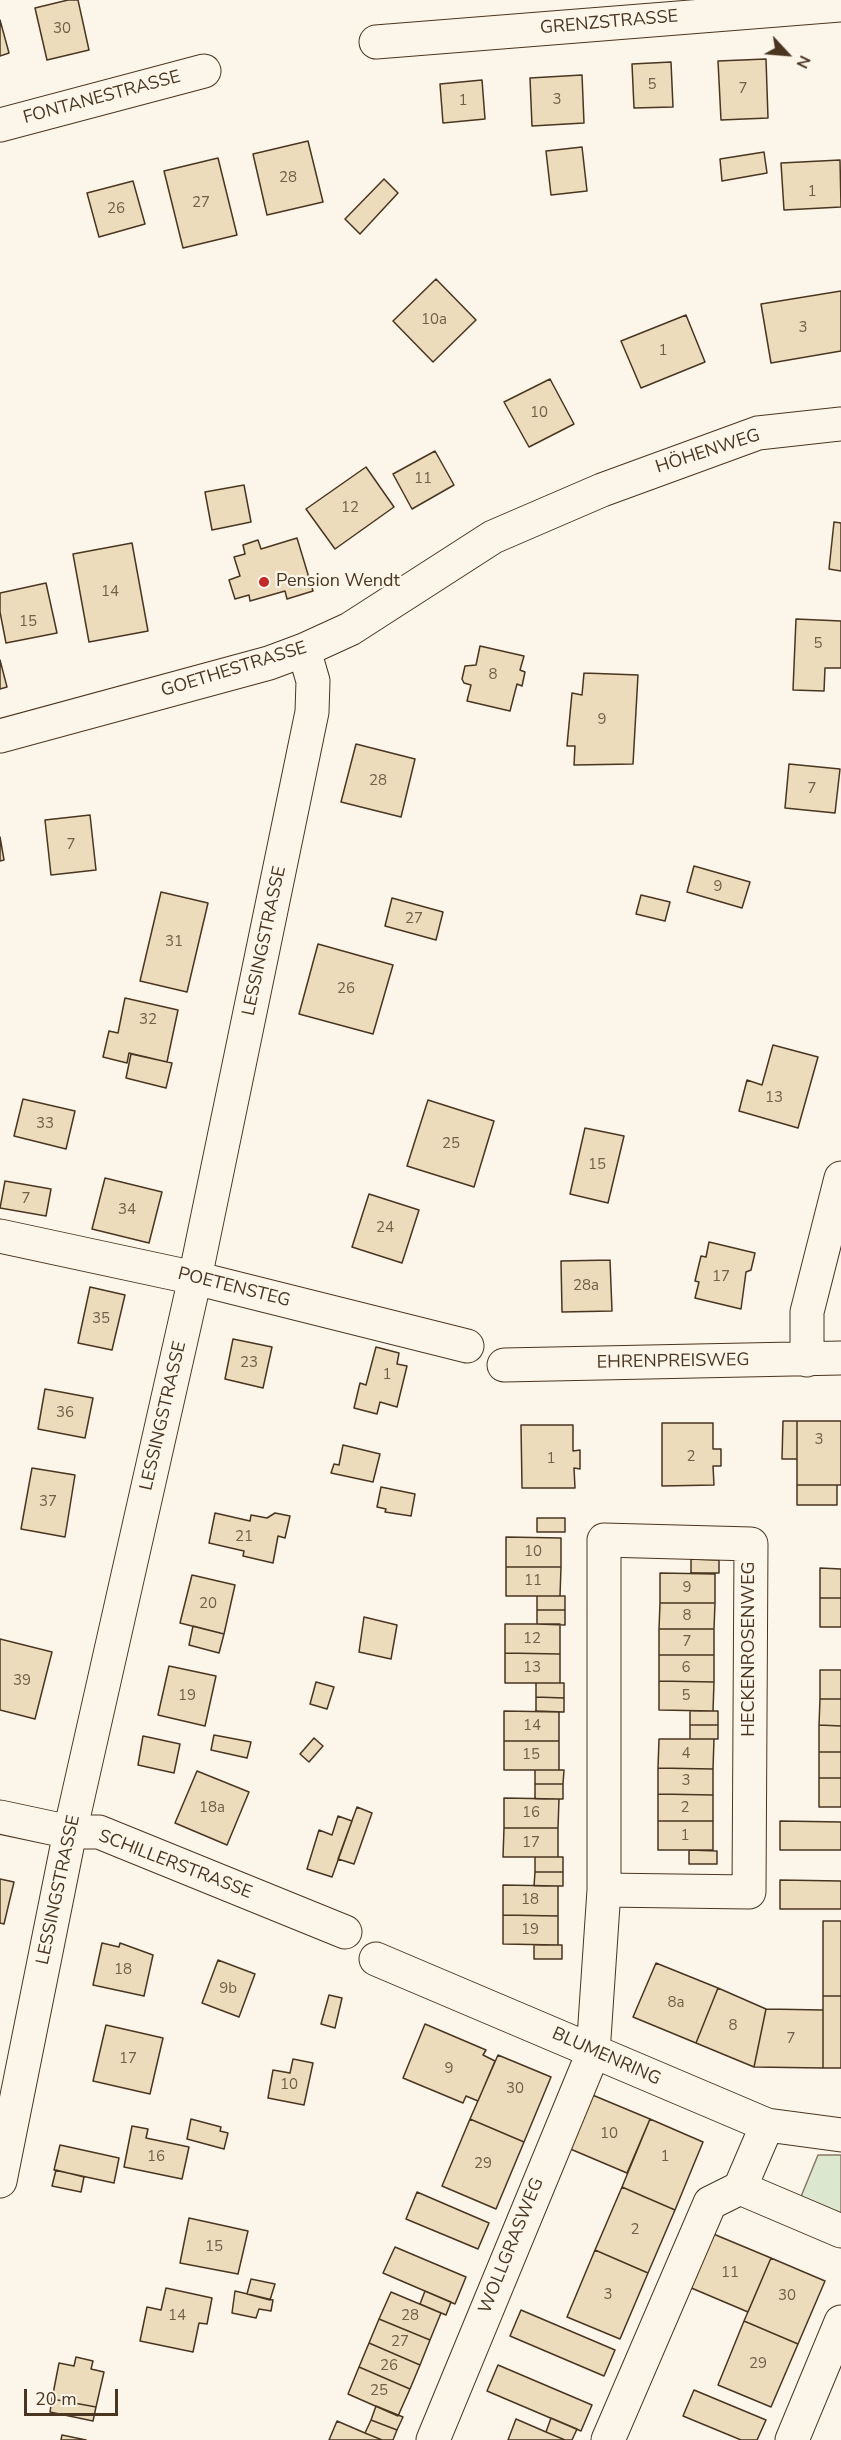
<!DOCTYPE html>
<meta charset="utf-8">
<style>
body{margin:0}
#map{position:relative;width:841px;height:2440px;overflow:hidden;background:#fbf6e9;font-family:"Nunito Sans",sans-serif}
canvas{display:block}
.north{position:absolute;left:757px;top:24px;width:60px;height:60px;-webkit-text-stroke:4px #fbf6e9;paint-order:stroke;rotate:116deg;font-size:16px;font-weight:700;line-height:24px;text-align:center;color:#4a3520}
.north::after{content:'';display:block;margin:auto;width:21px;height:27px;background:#4a3520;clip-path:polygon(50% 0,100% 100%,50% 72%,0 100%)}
.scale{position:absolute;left:24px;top:2389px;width:94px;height:27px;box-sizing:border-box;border:3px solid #4a3520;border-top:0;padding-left:8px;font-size:18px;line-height:21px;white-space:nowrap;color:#4a3520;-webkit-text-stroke:4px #fbf6e9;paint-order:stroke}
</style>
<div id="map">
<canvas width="841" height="2440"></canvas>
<div class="north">N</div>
<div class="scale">20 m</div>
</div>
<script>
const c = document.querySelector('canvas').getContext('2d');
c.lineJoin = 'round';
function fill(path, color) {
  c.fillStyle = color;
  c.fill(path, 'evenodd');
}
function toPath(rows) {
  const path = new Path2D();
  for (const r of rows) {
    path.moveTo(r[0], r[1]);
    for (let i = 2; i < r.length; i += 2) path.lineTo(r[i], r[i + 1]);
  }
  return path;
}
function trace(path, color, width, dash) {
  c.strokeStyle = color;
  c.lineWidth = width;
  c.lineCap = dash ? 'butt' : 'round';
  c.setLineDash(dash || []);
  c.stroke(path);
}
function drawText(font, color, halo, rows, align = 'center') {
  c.font = font + ' "Nunito Sans",sans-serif';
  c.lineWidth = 4.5;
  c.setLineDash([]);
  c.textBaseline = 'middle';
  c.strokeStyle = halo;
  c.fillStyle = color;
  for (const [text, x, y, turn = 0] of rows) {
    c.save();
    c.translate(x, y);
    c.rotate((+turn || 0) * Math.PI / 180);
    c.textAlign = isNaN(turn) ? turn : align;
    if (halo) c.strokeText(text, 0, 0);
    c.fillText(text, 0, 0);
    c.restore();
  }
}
const green = toPath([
 [818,2155,841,2155,841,2216,800,2199,818,2155]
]);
const building = toPath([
 [68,0,78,0,89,50,47,60,35,8,68,0],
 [0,20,9,53,0,56,0,20],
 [766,59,768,118,721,120,718,61,766,59],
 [671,62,673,107,634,108,632,64,671,62],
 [582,75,584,123,532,126,530,78,582,75],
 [482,80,485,119,443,123,440,84,482,80],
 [308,141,323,202,267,215,253,154,308,141],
 [582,147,587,191,551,195,546,151,582,147],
 [764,152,767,173,722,181,720,159,764,152],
 [218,158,237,235,183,248,164,171,218,158],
 [840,160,841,207,784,210,781,163,840,160],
 [384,179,398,193,360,234,345,219,384,179],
 [133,181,145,224,99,237,87,193,133,181],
 [436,279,476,320,433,362,393,321,436,279],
 [841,291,841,351,771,363,761,304,841,291],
 [686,315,705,362,641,388,621,341,686,315],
 [550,379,574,424,529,447,504,402,550,379],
 [435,451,454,485,412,509,393,474,435,451],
 [366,467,394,507,335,549,306,509,366,467],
 [244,485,251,522,212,530,205,492,244,485],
 [834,522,841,523,841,571,829,569,834,522],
 [297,538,313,591,287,599,285,591,250,601,249,595,235,599,229,580,240,576,234,557,245,554,243,545,258,540,261,549,297,538],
 [132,543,148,631,89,642,73,554,132,543],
 [46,583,57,633,6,643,0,612,0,593,46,583],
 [796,619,841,621,841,668,825,668,824,691,793,690,796,619],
 [480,646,524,656,520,670,525,672,522,686,517,684,510,711,467,701,471,685,464,683,462,679,465,666,476,665,480,646],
 [0,660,7,687,0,689,0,660],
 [584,673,638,675,633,764,574,765,575,746,567,746,572,693,582,695,584,673],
 [356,744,415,759,401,817,341,802,356,744],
 [789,764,840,769,835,813,785,808,789,764],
 [90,815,96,870,51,875,45,820,90,815],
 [0,837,4,860,0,861,0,837],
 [694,866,750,882,742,908,687,892,694,866],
 [161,892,208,903,187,992,140,981,161,892],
 [641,895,670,902,665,921,636,914,641,895],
 [392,898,443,912,436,940,385,926,392,898],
 [318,944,393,965,373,1034,299,1014,318,944],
 [125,998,178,1010,167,1062,129,1053,127,1063,103,1057,109,1031,118,1033,125,998],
 [773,1045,818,1057,798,1128,739,1111,747,1080,762,1085,773,1045],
 [131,1054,172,1063,166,1088,126,1078,131,1054],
 [23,1099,75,1111,66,1149,14,1136,23,1099],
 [428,1100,494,1121,474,1187,407,1166,428,1100],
 [585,1128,624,1136,608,1203,570,1194,585,1128],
 [105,1178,162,1192,149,1243,92,1229,105,1178],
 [5,1181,51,1189,46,1216,0,1208,5,1181],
 [369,1194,419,1210,402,1263,352,1247,369,1194],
 [709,1242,755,1253,751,1270,746,1272,741,1309,695,1298,699,1282,695,1281,701,1256,706,1257,709,1242],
 [610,1260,612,1311,562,1312,561,1261,610,1260],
 [90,1287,125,1295,112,1350,78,1343,90,1287],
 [233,1339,272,1347,263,1388,225,1379,233,1339],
 [376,1347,399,1353,397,1364,407,1366,397,1407,380,1402,377,1414,354,1408,360,1383,366,1385,376,1347],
 [45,1389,93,1398,85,1438,38,1429,45,1389],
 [783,1421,797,1421,797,1459,782,1459,783,1421],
 [797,1421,841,1421,841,1485,797,1485,797,1421],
 [662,1423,713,1423,713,1449,721,1449,721,1466,713,1466,714,1485,662,1486,662,1423],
 [521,1425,573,1425,573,1451,580,1450,580,1469,574,1468,575,1488,522,1488,521,1425],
 [343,1445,380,1454,373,1482,331,1473,334,1464,339,1465,343,1445],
 [32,1468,75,1475,65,1537,21,1529,32,1468],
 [797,1485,837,1485,837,1505,797,1505,797,1485],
 [381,1487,415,1494,411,1516,385,1512,386,1509,377,1507,381,1487],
 [215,1513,250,1521,251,1515,267,1518,275,1513,290,1516,285,1538,278,1536,273,1563,243,1556,244,1551,209,1543,215,1513],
 [537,1518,565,1518,565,1532,537,1532,537,1518],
 [506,1537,561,1538,561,1567,506,1567,506,1537],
 [691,1559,719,1560,719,1573,691,1573,691,1559],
 [506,1567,561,1567,560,1596,506,1596,506,1567],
 [820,1568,841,1569,841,1598,820,1598,820,1568],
 [660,1573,715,1574,715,1603,660,1603,660,1573],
 [192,1575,235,1585,224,1634,180,1623,192,1575],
 [537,1596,565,1596,565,1610,537,1610,537,1596],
 [820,1598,841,1598,841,1627,820,1627,820,1598],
 [660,1603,715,1603,714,1629,659,1629,660,1603],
 [537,1610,565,1610,565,1625,537,1624,537,1610],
 [364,1617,397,1625,391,1659,359,1652,364,1617],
 [505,1624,560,1624,560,1654,505,1653,505,1624],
 [193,1626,224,1634,219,1653,189,1645,193,1626],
 [659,1629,714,1629,714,1655,659,1655,659,1629],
 [0,1639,52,1652,35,1719,0,1710,0,1639],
 [505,1653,560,1654,560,1683,505,1683,505,1653],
 [659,1655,714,1655,714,1682,659,1681,659,1655],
 [169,1666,216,1676,205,1726,158,1715,169,1666],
 [820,1670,841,1670,841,1699,820,1699,820,1670],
 [659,1681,714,1682,713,1711,659,1710,659,1681],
 [316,1682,334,1687,327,1709,310,1704,316,1682],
 [536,1683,564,1683,564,1698,536,1697,536,1683],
 [536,1697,564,1698,564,1712,536,1711,536,1697],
 [820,1699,841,1699,841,1726,819,1725,820,1699],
 [504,1711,559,1712,559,1741,504,1741,504,1711],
 [690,1711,718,1711,718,1725,690,1725,690,1711],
 [690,1725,718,1725,718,1739,690,1739,690,1725],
 [819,1725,841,1726,841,1752,819,1752,819,1725],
 [214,1735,251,1742,247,1758,211,1750,214,1735],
 [143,1736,180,1744,174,1773,138,1765,143,1736],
 [314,1738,323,1746,309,1762,300,1754,314,1738],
 [659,1739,714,1739,713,1769,658,1768,659,1739],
 [504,1741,559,1741,559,1770,504,1770,504,1741],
 [819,1752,841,1752,841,1778,819,1778,819,1752],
 [658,1768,713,1769,713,1795,658,1794,658,1768],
 [535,1770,564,1770,563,1784,535,1784,535,1770],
 [197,1771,249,1792,227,1845,175,1823,197,1771],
 [819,1778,841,1778,841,1807,819,1807,819,1778],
 [535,1784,563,1784,563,1799,535,1799,535,1784],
 [658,1794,713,1795,713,1821,658,1821,658,1794],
 [504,1798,559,1799,558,1828,504,1828,504,1798],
 [357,1807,372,1813,354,1864,338,1859,357,1807],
 [338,1816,352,1821,332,1877,307,1869,319,1830,332,1835,338,1816],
 [658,1821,713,1821,713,1850,658,1850,658,1821],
 [780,1821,841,1822,841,1850,780,1850,780,1821],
 [504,1828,558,1828,558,1857,503,1857,504,1828],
 [689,1850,717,1851,717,1864,689,1864,689,1850],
 [535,1857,563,1857,563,1872,535,1872,535,1857],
 [535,1872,563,1872,563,1886,534,1886,535,1872],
 [0,1879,14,1882,4,1924,0,1923,0,1879],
 [780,1880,841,1881,841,1909,780,1909,780,1880],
 [503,1885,558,1886,558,1916,503,1915,503,1885],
 [503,1915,558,1916,558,1945,503,1944,503,1915],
 [823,1921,841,1921,841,1996,823,1996,823,1921],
 [102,1943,119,1947,120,1943,153,1955,144,1996,93,1985,102,1943],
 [534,1945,562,1945,562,1959,534,1959,534,1945],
 [218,1960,255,1974,239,2017,202,2003,218,1960],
 [656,1963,718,1988,696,2043,633,2017,656,1963],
 [718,1988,766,2009,754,2067,696,2043,718,1988],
 [329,1995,342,1998,335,2028,321,2024,329,1995],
 [823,1996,841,1996,841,2068,823,2068,823,1996],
 [766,2009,823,2010,823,2068,754,2067,766,2009],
 [425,2024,486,2050,483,2055,495,2061,478,2101,466,2096,463,2103,403,2078,425,2024],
 [106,2025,163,2038,150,2094,93,2081,106,2025],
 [498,2055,551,2077,524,2142,470,2119,498,2055],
 [293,2059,313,2063,304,2105,268,2098,273,2070,290,2073,293,2059],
 [590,2094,650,2119,627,2173,568,2148,590,2094],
 [191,2119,221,2127,220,2131,228,2133,224,2149,187,2139,191,2119],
 [470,2119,524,2142,496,2209,442,2186,470,2119],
 [650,2119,703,2142,675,2210,622,2187,650,2119],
 [132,2126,148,2129,146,2138,189,2147,182,2179,124,2167,132,2126],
 [60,2145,119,2158,114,2183,54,2170,60,2145],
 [56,2170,84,2177,81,2192,52,2186,56,2170],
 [622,2187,675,2210,648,2273,595,2250,622,2187],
 [417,2192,489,2223,478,2249,406,2219,417,2192],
 [189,2218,248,2231,238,2274,180,2263,189,2218],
 [711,2233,771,2258,748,2312,689,2287,711,2233],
 [395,2247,466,2277,455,2304,383,2273,395,2247],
 [595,2250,648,2273,620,2339,567,2317,595,2250],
 [771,2258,825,2281,798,2344,744,2321,771,2258],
 [251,2279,275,2284,270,2300,247,2294,251,2279],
 [166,2288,212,2298,207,2324,199,2323,193,2352,140,2341,147,2307,161,2310,166,2288],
 [235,2291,273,2300,271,2311,259,2309,256,2318,232,2313,235,2291],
 [425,2291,451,2302,446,2315,420,2304,425,2291],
 [391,2292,441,2313,430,2340,379,2319,391,2292],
 [521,2310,615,2350,604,2376,510,2336,521,2310],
 [379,2319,430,2340,420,2365,369,2343,379,2319],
 [744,2321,798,2344,771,2407,718,2385,744,2321],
 [369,2343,420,2365,410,2389,359,2367,369,2343],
 [76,2357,93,2361,91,2369,104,2372,96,2407,52,2399,59,2363,74,2366,76,2357],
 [498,2365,592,2405,581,2431,487,2391,498,2365],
 [359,2367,410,2389,398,2416,348,2394,359,2367],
 [694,2390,766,2420,757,2440,741,2440,683,2416,694,2390],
 [52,2399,96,2407,93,2421,50,2412,52,2399],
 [376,2406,403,2417,397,2430,371,2420,376,2406],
 [551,2418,577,2429,572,2440,565,2440,546,2432,551,2418],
 [516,2419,546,2432,565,2440,508,2440,516,2419],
 [371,2420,397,2430,393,2440,382,2440,365,2433,371,2420],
 [337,2421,365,2433,382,2440,329,2440,337,2421],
 [62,2435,86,2440,61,2440,62,2435]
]);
const minor = toPath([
 [376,42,841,5],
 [0,125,204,71],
 [0,736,269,663,304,650,350,629,493,537,602,490,758,433,841,424],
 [0,1236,195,1278,467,1346],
 [807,1360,807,1312,841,1178],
 [504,1365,841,1358],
 [0,1817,70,1832,99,1832,345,1932],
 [376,1959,767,2125,841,2135],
 [0,2181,70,1832,195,1278,312,712,313,681,304,650],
 [740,2188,841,2231],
 [740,2188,767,2125],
 [433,2440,593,2053,604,1890,604,1540,751,1544,749,1892,604,1890],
 [608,2440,710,2203,740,2188],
 [792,2440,841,2322]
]);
const markers = [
 [264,582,6,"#c62828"]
];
const numberNames = [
 ["30",62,29],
 ["5",652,85],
 ["7",743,89],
 ["3",557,100],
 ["1",463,101],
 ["28",288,178],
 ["1",812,192],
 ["27",201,203],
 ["26",116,209],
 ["10a",434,320],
 ["3",803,328],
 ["1",663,351],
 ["10",539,413],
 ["11",423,479],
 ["12",350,508],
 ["14",110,592],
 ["15",28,622],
 ["5",818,644],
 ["8",493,675],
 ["9",602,720],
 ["28",378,781],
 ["7",812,789],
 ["7",71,845],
 ["9",718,887],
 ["27",414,919],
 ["31",174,942],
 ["26",346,989],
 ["32",148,1020],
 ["13",774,1098],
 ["33",45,1124],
 ["25",451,1144],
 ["15",597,1165],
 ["7",26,1199],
 ["34",127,1210],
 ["24",385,1228],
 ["17",721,1277],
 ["28a",586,1286],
 ["35",101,1319],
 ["23",249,1363],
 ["1",387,1375],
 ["36",65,1413],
 ["3",819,1440],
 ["2",691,1457],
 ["1",551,1459],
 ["37",48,1502],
 ["21",244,1537],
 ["10",533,1552],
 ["11",533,1581],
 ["9",687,1588],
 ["20",208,1604],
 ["8",687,1616],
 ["12",532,1639],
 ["7",687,1642],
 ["13",532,1668],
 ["6",686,1668],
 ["39",22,1681],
 ["19",187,1696],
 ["5",686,1696],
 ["14",532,1726],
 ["4",686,1754],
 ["15",531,1755],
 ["3",686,1781],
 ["18a",212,1808],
 ["2",685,1808],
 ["16",531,1813],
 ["1",685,1836],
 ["17",531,1843],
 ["18",530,1900],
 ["19",530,1930],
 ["18",123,1970],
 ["9b",228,1989],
 ["8a",676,2003],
 ["8",733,2026],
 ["7",791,2039],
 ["17",128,2059],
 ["9",449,2069],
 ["10",289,2085],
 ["30",515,2089],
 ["10",609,2134],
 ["16",156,2157],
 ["1",665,2157],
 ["29",483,2164],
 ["2",635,2230],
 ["15",214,2247],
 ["11",730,2273],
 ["3",608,2295],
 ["30",787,2296],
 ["14",177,2316],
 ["28",410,2316],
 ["27",400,2342],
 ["29",758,2364],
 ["26",389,2366],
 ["25",379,2391]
];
const streetNames = [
 ["GRENZSTRASSE",609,23,-5],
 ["FONTANESTRASSE",102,98,-15],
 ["HÖHENWEG",708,452,-18],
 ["GOETHESTRASSE",234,670,-17],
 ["LESSINGSTRASSE",265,941,-78],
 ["POETENSTEG",234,1288,14],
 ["EHRENPREISWEG",673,1362,-1],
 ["LESSINGSTRASSE",164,1416,-77],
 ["HECKENROSENWEG",750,1649,-90],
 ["SCHILLERSTRASSE",175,1865,21],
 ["LESSINGSTRASSE",59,1890,-78],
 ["BLUMENRING",606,2057,24],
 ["WOLLGRASWEG",512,2246,-68]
];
const poiNames = [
 ["Pension Wendt",276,582]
];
fill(green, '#dce7d0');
trace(green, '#887966', 1.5);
fill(building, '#ecdcbc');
trace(building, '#4a3520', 1.5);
trace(minor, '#4a3520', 35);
trace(minor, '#fbf6e9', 33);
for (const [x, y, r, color] of markers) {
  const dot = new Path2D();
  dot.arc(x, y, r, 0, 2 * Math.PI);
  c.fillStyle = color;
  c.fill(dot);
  trace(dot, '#fbf6e9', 2);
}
drawText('15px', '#725f47', null, numberNames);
drawText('18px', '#4a3520', '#fbf6e9', streetNames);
drawText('18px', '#4a3520', '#fbf6e9', poiNames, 'left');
</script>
